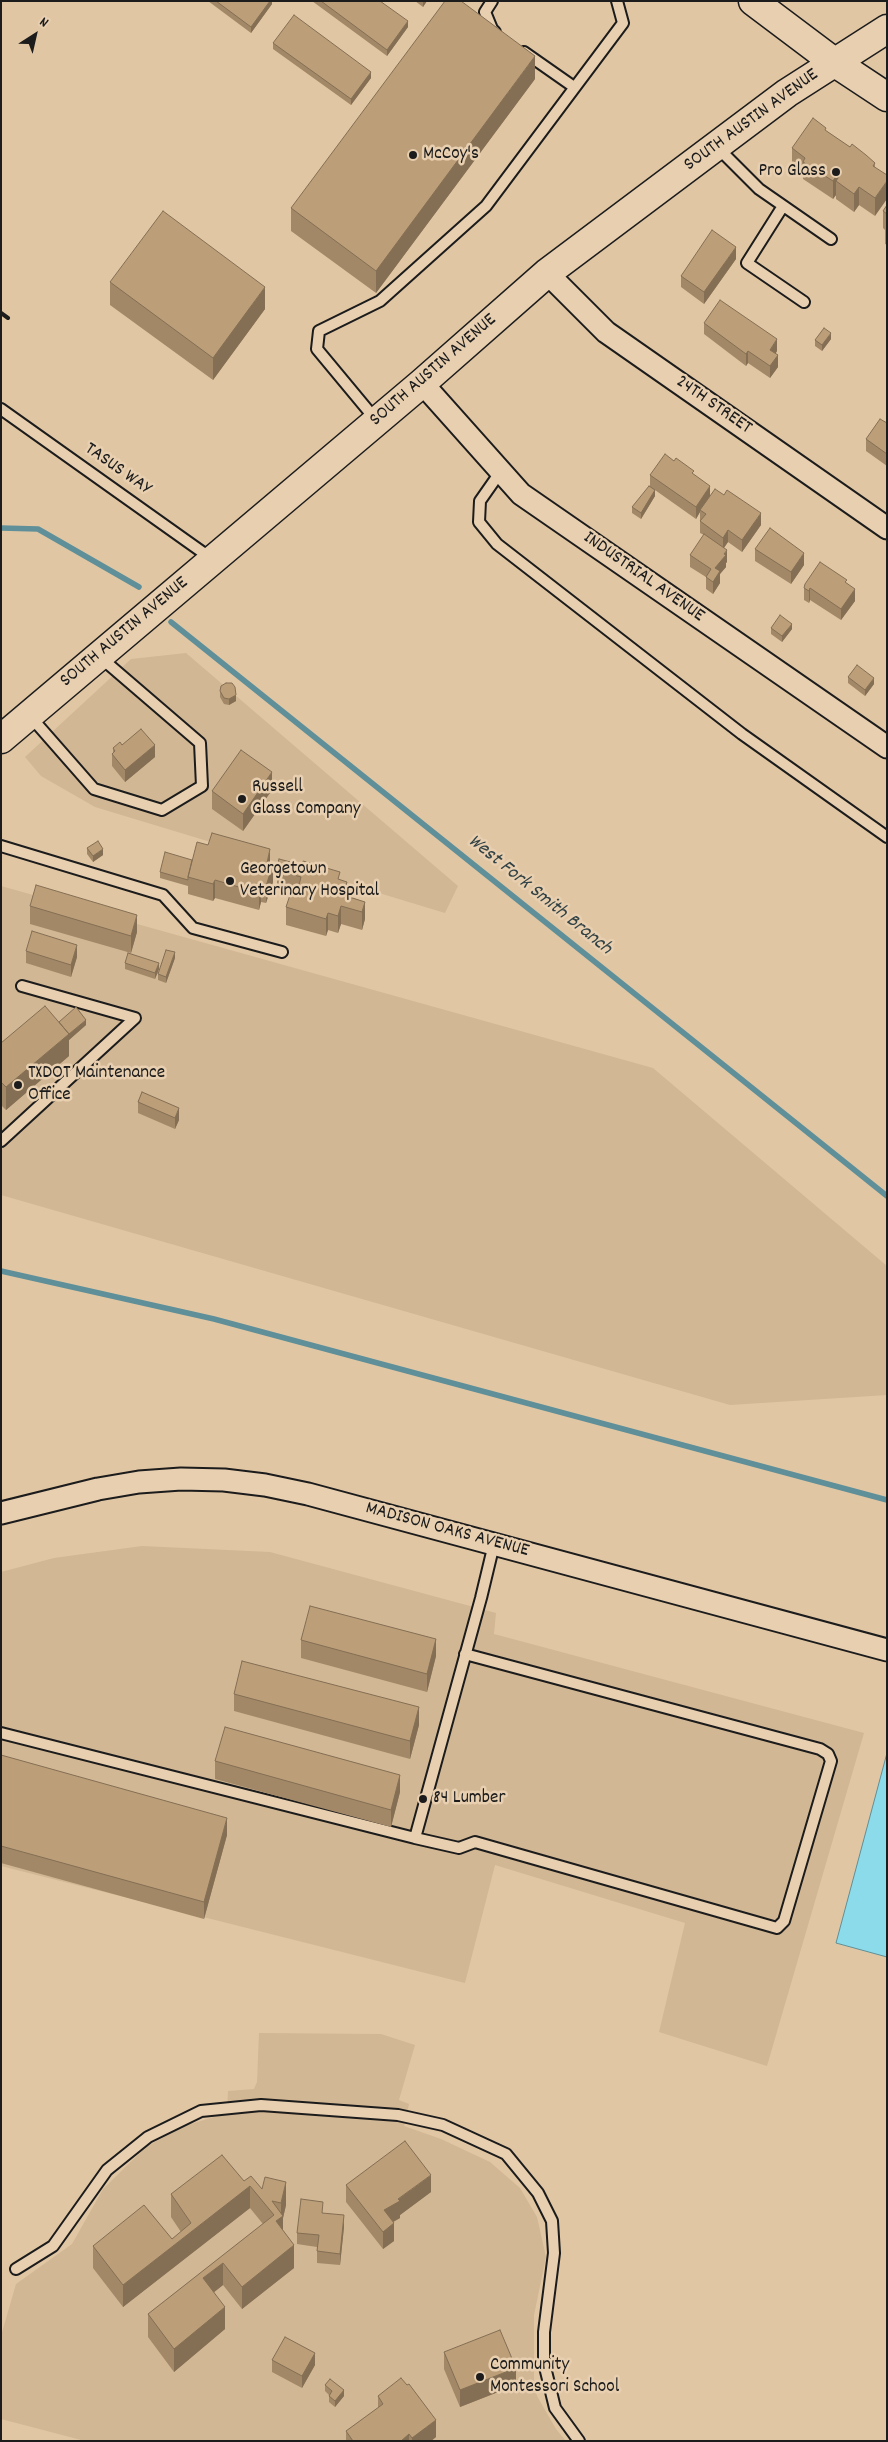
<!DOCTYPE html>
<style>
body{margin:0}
#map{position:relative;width:888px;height:2442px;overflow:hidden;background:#e1c6a3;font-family:Dekko,sans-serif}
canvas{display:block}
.frame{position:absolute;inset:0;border:2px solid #1c1c1c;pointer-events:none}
.north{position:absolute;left:10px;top:10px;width:50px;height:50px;-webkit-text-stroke:4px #e8cfb0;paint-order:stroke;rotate:35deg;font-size:14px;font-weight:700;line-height:20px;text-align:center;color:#1c1c1c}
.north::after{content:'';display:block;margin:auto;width:18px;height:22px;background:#1c1c1c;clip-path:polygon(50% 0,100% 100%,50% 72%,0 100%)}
</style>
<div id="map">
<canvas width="888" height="2442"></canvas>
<div class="frame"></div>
<div class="north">N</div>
</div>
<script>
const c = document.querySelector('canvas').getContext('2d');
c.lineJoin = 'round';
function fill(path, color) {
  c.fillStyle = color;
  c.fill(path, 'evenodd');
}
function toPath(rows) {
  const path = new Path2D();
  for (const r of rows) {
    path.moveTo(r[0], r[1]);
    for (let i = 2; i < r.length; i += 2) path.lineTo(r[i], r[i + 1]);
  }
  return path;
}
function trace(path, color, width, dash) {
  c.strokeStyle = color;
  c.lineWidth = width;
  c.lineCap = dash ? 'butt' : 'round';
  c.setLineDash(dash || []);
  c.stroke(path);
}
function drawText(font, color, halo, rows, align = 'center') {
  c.font = font + ' Dekko,sans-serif';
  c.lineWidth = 5;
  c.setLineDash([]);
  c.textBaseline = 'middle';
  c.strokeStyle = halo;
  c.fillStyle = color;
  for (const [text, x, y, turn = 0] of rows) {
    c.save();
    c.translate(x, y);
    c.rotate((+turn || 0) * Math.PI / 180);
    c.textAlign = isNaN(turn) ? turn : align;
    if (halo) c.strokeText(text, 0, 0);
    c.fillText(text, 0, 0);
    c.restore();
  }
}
const built = toPath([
 [186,653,458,886,445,913,95,807,41,776,25,757,131,659],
 [1,886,653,1068,887,1266,887,1395,730,1405,1,1195],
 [142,1546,270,1552,496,1613,494,1634,864,1733,767,2066,659,2032,685,1923,495,1865,465,1983,1,1866,1,1572,54,1558],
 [259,2033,381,2034,415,2045,399,2100,409,2104,404,2126,441,2139,490,2162,520,2188,537,2217,546,2257,534,2315,534,2382,537,2396,556,2429,566,2441,85,2441,1,2419,1,2336,16,2284,72,2244,103,2189,146,2147,184,2126,227,2113,228,2091,254,2089,257,2082]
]);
const water = toPath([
 [887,1753,887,1957,836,1943,887,1753]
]);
const stream = toPath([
 [1,528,38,529,139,587],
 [171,622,887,1196],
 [1,1271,214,1319,887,1500]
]);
const lane = toPath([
 [492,1,485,12,492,29,495,32],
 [524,52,574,87],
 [717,147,759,189,831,239],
 [783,206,747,263,804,302],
 [1,409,212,559],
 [376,420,317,349,319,331,380,301,486,206,623,23,617,1],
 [501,471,480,501,479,522,497,544,742,734,887,837],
 [30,716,94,789,162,810,202,786,200,743,100,657],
 [1,846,163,895,193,928,282,952],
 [1,1141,135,1018,22,986],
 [1,1733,415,1838,481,1598,494,1544],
 [415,1838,459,1848,475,1842,777,1928,784,1921,831,1761,828,1754,820,1749,465,1654],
 [16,2269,53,2246,107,2170,148,2137,201,2111,261,2105,398,2115,443,2125,506,2154,538,2193,552,2221,554,2253,544,2332,544,2363,555,2408,579,2441]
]);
const street = toPath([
 [547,273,606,332,887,528],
 [422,383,521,494,887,747],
 [1,1513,98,1489,139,1482,181,1479,224,1480,265,1485,308,1494,887,1650]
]);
const secondary = toPath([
 [753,1,834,62,887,97],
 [1,739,422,383,547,273,787,93,887,29]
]);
const rail = toPath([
 [1,313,8,318]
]);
const wall = toPath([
 [208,1,272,1,272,4,251,33],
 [312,1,380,1,408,27,387,56],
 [415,1,427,1,423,7],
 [273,43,371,78,351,105,273,49],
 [535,79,376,293,291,231,291,208],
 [826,131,850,147,875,163,875,216,859,205,854,212,836,199,836,195,833,199,803,179,803,173,792,165,792,148],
 [887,205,887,245,885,244,885,230,883,228,883,211],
 [736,259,704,304,681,287,681,276],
 [110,282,265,309,213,380,110,305],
 [704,323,777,351,776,353,778,367,770,378,748,363,746,366,704,334],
 [831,339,822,351,815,346,815,340],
 [887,423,887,466,866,451,866,439],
 [650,475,694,475,710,496,761,525,742,552,728,542,724,548,727,562,726,563,726,567,720,574,720,583,713,594,706,589,706,577,690,567,690,555,704,535,700,533,700,512,696,519,655,490,655,496,641,519,632,513,632,507,650,486],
 [755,549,804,565,791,584,755,561],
 [847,583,855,601,841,620,810,600,809,603,804,600,804,588],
 [771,628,792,629,782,642,771,634],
 [848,677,874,684,865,696,848,683],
 [220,691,236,701,229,705,224,704,220,697],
 [122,745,155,757,125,782,112,766,112,754,113,753,113,748],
 [272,790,243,831,212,809,212,791],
 [87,848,103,855,93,862,87,854],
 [192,860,270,864,273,882,266,903,261,902,259,910,215,898,213,901,188,894,188,886,160,878,160,872],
 [277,867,340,880,347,896,365,902,365,919,362,930,341,924,338,933,328,930,326,936,286,925,286,907,294,892,294,889,277,884],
 [30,906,137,932,131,953,30,924],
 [26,951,77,957,71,977,26,963],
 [175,958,166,983,158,980,158,974],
 [125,963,159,969,155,979,125,969],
 [59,1022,86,1025,69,1040,69,1056,6,1110,1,1105,1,1043],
 [142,1092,179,1120,175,1129,138,1113,138,1102],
 [301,1640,436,1656,427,1692,301,1658],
 [234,1694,419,1725,410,1759,234,1711],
 [1,1755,227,1835,204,1919,1,1863],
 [215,1761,400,1792,391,1827,215,1779],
 [244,2181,262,2189,286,2205,283,2218,283,2231,294,2268,242,2309,223,2285,214,2292,225,2329,174,2372,148,2337,148,2314,263,2224,250,2208,123,2307,93,2268,93,2246,172,2239,181,2232,171,2217,171,2194],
 [346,2185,431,2192,400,2215,400,2218,393,2222,394,2241,383,2249,346,2202],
 [323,2213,344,2227,340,2265,317,2263,317,2247,297,2244,297,2233],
 [444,2352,516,2385,460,2407,444,2369],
 [272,2360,315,2365,302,2388,272,2372],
 [325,2385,344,2396,335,2407,329,2402,329,2395,325,2391],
 [378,2396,436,2437,431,2441,346,2441,346,2431,378,2408]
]);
const shadedWall = toPath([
 [270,1,272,1,272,4,251,33,251,27],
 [423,1,427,1,423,7],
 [408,21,408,27,387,56,387,50],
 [535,56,535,79,376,293,376,271],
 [371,72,371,78,351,105,351,99],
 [838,173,838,183,836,181,836,195,833,199,833,181],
 [887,181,887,199,875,216,875,198],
 [859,187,859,205,854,212,854,194],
 [736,247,736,259,704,304,704,292],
 [265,287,265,309,213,380,213,358],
 [831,333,831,339,822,351,822,345],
 [777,339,777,351,770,361,770,350],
 [748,351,748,363,746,366,746,354],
 [778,355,778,367,770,378,770,366],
 [710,486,710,498,700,510,700,512,696,519,696,507],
 [655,490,655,496,641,519,641,513],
 [761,513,761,525,742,552,742,540],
 [728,530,728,542,723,549,723,538],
 [727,550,727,562,726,563,726,567,720,574,720,583,713,594,713,582,715,568],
 [804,553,804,565,791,584,791,572],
 [810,588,810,600,809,603,809,591],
 [855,589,855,601,841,620,841,609],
 [792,624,792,629,782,642,782,636],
 [874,678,874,684,865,696,865,690],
 [236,695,236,701,229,705,229,699],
 [155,745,155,757,125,782,125,770],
 [272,772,272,790,243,831,243,814],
 [103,849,103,855,93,862,93,856],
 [270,849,270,867,267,863],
 [273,864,273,882,266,903,266,886],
 [215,880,215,898,213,901,213,884],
 [347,882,347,899,343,895],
 [261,885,261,902,259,910,259,893],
 [365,902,365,919,362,930,362,912],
 [341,906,341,924,338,933,338,916],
 [328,913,328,930,326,936,326,919],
 [137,915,137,932,131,953,131,936],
 [77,945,77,957,71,977,71,965],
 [175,952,175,958,166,983,166,977],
 [159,963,159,969,155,979,155,973],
 [86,1020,86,1025,69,1040,69,1056,6,1110,6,1087],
 [179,1108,179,1120,175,1129,175,1118],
 [436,1639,436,1656,427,1692,427,1674],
 [419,1707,419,1725,410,1759,410,1741],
 [400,1775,400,1792,391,1827,391,1810],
 [227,1818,227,1835,204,1919,204,1902],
 [431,2175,431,2192,400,2215,400,2218,384,2227,384,2210],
 [286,2182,286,2205,283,2218,283,2238,276,2221,281,2217,281,2203],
 [250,2186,250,2208,123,2307,123,2285],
 [344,2215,344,2227,340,2265,340,2254],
 [394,2223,394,2241,383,2249,383,2232],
 [294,2245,294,2268,242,2309,242,2287],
 [223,2263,223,2285,203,2301,203,2278],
 [225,2307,225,2329,174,2372,174,2349],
 [315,2353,315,2365,302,2388,302,2376],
 [516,2368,516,2385,460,2407,460,2390],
 [344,2390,344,2396,335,2407,335,2401],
 [436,2420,436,2437,431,2441,412,2441,412,2438],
 [409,2434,409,2441,401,2441]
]);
const building = toPath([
 [216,1,270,1,251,27,216,1],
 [321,1,380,1,408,21,387,50,321,1],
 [445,1,461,1,535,56,376,271,291,208,445,1],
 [294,15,371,72,351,99,273,43,294,15],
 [813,118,826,128,825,130,850,147,852,144,866,155,875,163,873,166,887,175,887,181,875,198,859,187,854,194,836,181,840,175,838,173,833,181,803,162,805,158,792,148,813,118],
 [887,205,887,214,883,211,887,205],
 [163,211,265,287,213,358,110,282,163,211],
 [712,230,736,247,704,292,681,276,712,230],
 [720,300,777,339,770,350,778,355,770,366,748,351,746,354,704,323,720,300],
 [824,328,831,333,822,345,815,340,824,328],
 [880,419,887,423,887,454,866,439,880,419],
 [665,454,674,461,676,458,694,471,692,473,710,486,696,507,650,475,665,454],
 [649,486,655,490,641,513,632,507,649,486],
 [715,489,724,495,727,490,761,513,742,540,728,530,723,538,700,521,706,514,700,510,715,489],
 [770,528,804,553,791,572,755,549,770,528],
 [704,534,727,550,724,554,726,555,715,568,720,571,713,582,706,577,711,569,690,555,704,534],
 [820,562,847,580,845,582,855,589,841,609,810,588,809,591,804,588,805,584,820,562],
 [780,615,792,624,782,636,771,628,780,615],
 [857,665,874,678,865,690,848,677,857,665],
 [226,683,232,683,235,687,236,695,229,699,224,698,220,691,221,686,226,683],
 [141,729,155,745,125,770,112,754,115,751,113,748,120,742,122,745,141,729],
 [241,750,272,772,243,814,212,791,241,750],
 [212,833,270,849,267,863,273,864,266,886,261,885,259,893,215,880,213,884,188,877,197,842,208,845,212,833],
 [98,841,103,849,93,856,87,848,98,841],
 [165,852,192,860,188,877,188,880,160,872,165,852],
 [279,859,302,865,303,861,340,872,338,879,347,882,343,895,365,902,362,912,341,906,338,916,328,913,326,919,286,907,291,892,297,893,301,877,294,875,295,872,277,867,279,859],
 [36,885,137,915,131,936,30,906,36,885],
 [32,931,77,945,71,965,26,951,32,931],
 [166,950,175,952,166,977,158,974,166,950],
 [128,953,159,963,155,973,125,963,128,953],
 [45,1006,69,1034,6,1087,1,1082,1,1043,45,1006],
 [76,1007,86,1020,69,1034,59,1022,76,1007],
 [142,1092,179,1108,175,1118,138,1102,142,1092],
 [310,1606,436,1639,427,1674,301,1640,310,1606],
 [242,1661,419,1707,410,1741,234,1694,242,1661],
 [225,1727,400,1775,391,1810,215,1761,225,1727],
 [1,1755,227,1818,204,1902,1,1846,1,1755],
 [405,2141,431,2175,398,2199,400,2201,384,2210,394,2223,383,2232,346,2185,405,2141],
 [222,2155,244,2181,251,2176,262,2189,265,2177,286,2182,281,2203,272,2201,283,2216,276,2221,294,2245,242,2287,223,2263,203,2278,225,2307,174,2349,148,2314,274,2215,250,2186,123,2285,93,2246,144,2205,172,2239,191,2223,171,2194,222,2155],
 [301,2199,323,2202,322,2213,344,2215,340,2254,317,2251,319,2235,297,2233,301,2199],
 [500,2330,516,2368,460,2390,444,2352,500,2330],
 [285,2337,315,2353,302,2376,272,2360,285,2337],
 [401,2378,407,2385,409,2384,436,2420,412,2438,409,2434,401,2441,353,2441,346,2431,383,2404,378,2396,401,2378],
 [330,2379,344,2390,335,2401,329,2396,332,2391,325,2385,330,2379]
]);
const markers = [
 [413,155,5,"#1c1c1c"],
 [836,172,5,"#1c1c1c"],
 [242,799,5,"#1c1c1c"],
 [230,881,5,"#1c1c1c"],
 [18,1085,5,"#1c1c1c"],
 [423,1799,5,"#1c1c1c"],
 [480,2377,5,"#1c1c1c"]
];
const streetNames = [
 ["SOUTH AUSTIN AVENUE",752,121,-36],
 ["SOUTH AUSTIN AVENUE",434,371,-41],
 ["24TH STREET",713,406,35],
 ["TASUS WAY",117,470,35],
 ["INDUSTRIAL AVENUE",643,578,35],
 ["SOUTH AUSTIN AVENUE",125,633,-40],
 ["MADISON OAKS AVENUE",447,1531,15]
];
const poiNames = [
 ["McCoy's",423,155],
 ["Pro Glass",826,172,"right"],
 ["Russell",252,788],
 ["Glass Company",252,810],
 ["Georgetown",240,870],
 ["Veterinary Hospital",240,892],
 ["TXDOT Maintenance",28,1074],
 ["Office",28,1096],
 ["84 Lumber",433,1799],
 ["Community",490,2366],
 ["Montessori School",490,2388]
];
const waterNames = [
 ["West Fork Smith Branch",539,896,39]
];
fill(built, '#d2b794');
fill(water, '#8cdbea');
trace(water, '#5f8f98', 1);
trace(stream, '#5f8f98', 5.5);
trace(lane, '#1c1c1c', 14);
trace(street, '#1c1c1c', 25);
trace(secondary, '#1c1c1c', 31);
trace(lane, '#e8cfb0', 10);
trace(street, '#e8cfb0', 21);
trace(secondary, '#e8cfb0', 28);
trace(rail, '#1c1c1c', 4);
fill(wall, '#a28867');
fill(shadedWall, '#846f54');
fill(building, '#bc9e78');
trace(building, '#846f54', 1);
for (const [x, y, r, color] of markers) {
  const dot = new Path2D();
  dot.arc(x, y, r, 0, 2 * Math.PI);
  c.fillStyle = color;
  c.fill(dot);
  trace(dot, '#e8cfb0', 2);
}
drawText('19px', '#1c1c1c', '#e8cfb0', streetNames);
drawText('19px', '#1c1c1c', '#e8cfb0', poiNames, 'left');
drawText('italic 20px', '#324245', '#e8cfb0', waterNames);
</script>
